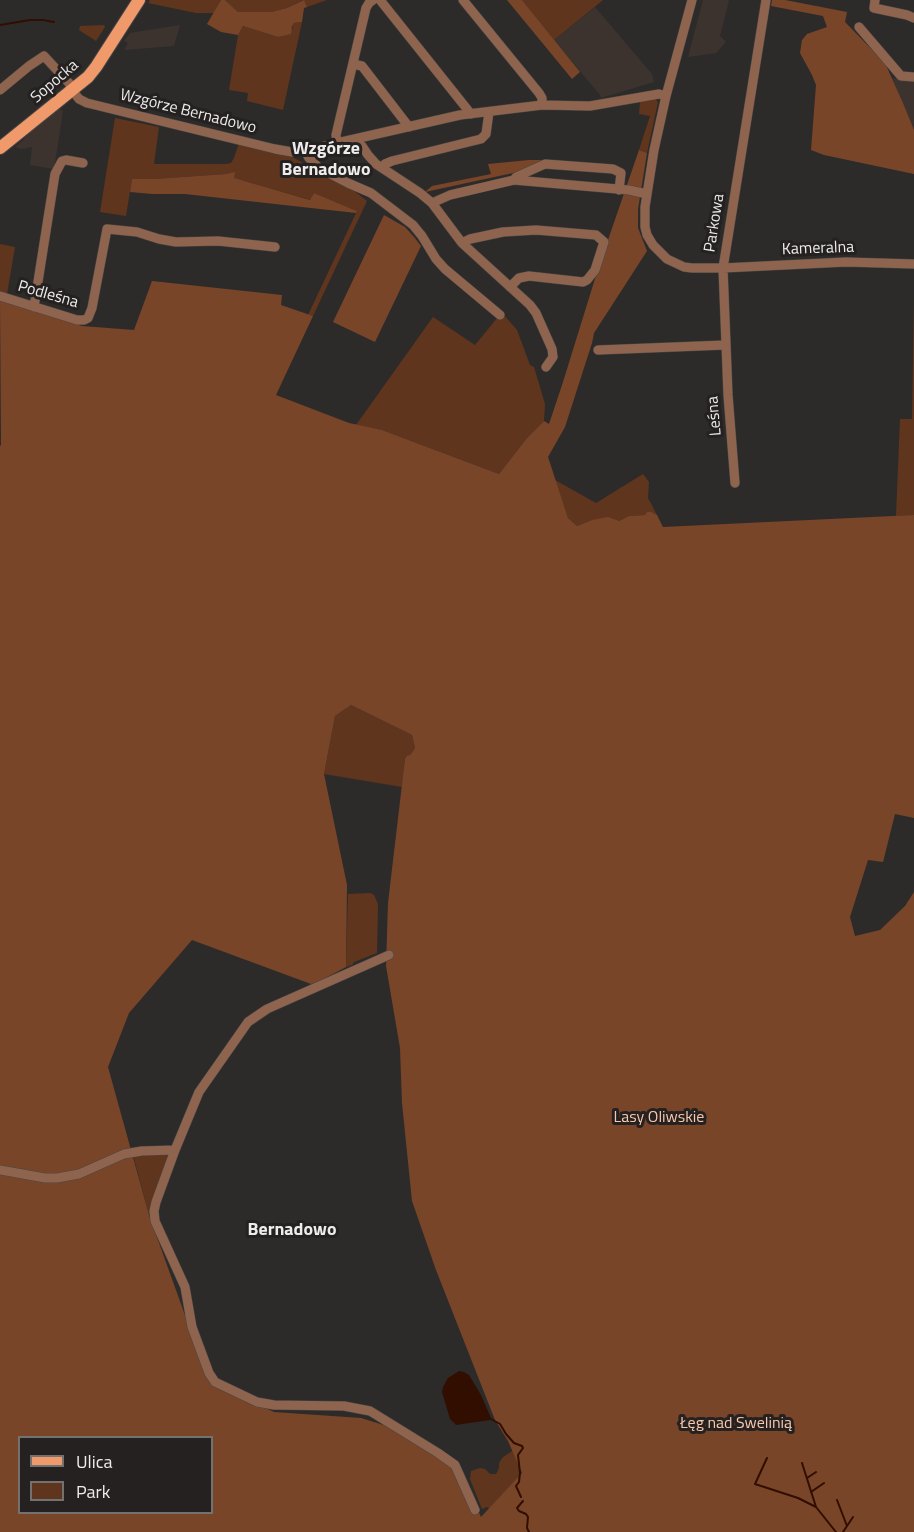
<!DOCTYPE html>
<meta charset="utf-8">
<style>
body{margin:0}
#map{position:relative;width:914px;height:1532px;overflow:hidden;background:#2d2b2a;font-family:"Titillium Web",sans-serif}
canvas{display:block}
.legend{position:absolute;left:18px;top:1436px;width:195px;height:78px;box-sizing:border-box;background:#242120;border:2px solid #747271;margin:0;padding:8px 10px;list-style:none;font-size:18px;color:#edebeb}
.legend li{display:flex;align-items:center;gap:12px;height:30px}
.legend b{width:30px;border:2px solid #747271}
</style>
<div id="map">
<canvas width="914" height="1532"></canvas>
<ul class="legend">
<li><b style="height:8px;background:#f09a6b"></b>Ulica</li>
<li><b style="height:16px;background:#60351d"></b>Park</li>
</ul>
</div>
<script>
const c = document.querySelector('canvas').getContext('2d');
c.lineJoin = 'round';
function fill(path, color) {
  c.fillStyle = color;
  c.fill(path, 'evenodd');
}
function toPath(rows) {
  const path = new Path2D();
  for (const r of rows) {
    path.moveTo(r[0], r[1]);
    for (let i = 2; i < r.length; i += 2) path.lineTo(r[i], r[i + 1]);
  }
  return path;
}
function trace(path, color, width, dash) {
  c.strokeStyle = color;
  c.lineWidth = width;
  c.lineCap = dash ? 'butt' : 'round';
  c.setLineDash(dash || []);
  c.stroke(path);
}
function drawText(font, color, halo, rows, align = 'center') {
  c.font = font + ' "Titillium Web",sans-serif';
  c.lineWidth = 6;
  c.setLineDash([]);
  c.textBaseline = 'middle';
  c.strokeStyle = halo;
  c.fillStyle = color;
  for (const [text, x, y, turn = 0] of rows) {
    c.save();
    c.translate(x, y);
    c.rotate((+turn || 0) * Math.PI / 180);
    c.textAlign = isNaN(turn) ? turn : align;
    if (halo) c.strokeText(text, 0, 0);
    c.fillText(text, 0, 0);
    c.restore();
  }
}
const built = toPath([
 [703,0,729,0,720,36,726,42,716,53,688,57],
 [595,7,652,74,654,82,601,98,600,95,554,40],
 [180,25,174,46,124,50,128,43,124,41,130,33],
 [892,78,914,81,914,137,914,130],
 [58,108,63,111,54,169,30,165,32,147,21,149,15,147,23,140,29,132]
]);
const green = toPath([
 [150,0,221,0,214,13,196,13,148,3],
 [225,0,327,0,307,7,303,0,287,8,271,12,238,12],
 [522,0,603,0,554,40],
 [302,22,283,110,247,101,248,93,229,90,238,35,243,26,278,37,286,34,293,28,292,26,294,23],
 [104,25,105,27,96,41,79,30,80,26],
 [654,98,658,102,647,153,639,150,650,116,639,114,640,102],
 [115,118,159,127,154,164,226,164,231,163,234,158,239,143,288,155,348,186,367,201,313,316,308,315,357,211,314,193,311,200,233,178,234,173,226,174,154,179,132,179,126,216,100,212],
 [0,244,15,247,7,294,0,292],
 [914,298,914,515,896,516,900,419,912,419],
 [503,314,517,330,530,365,534,367,545,404,544,421,527,438,499,474,382,430,356,425,433,317,475,345,498,317],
 [643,474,649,482,648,498,657,515,650,512,647,512,645,515,629,516,619,521,592,520,577,526,568,518,555,480,596,503],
 [351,705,412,735,415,748,410,755,405,759,402,787,324,774,335,716],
 [370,893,374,895,378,904,377,953,354,962,352,965,346,967,348,894],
 [166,1153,170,1158,149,1215,133,1155],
 [517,1448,521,1480,493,1511,487,1507,482,1509,470,1479,471,1471,480,1468,485,1469,490,1474,496,1474,499,1468,499,1463,503,1457]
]);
const forest = toPath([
 [221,0,225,0,238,12,271,12,287,8,304,0,307,7,304,8,302,22,294,23,292,26,291,34,278,37,243,26,238,35,221,32,207,24],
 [507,0,522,0,580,72,572,79],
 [772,0,785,0,847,12,845,22,885,63,903,103,914,130,914,174,824,155,811,150,816,85,812,75,800,53,802,40,807,34,827,27,823,16,771,6],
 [639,150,647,153,638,209,638,228,647,251,594,333,592,343,565,427,548,457,568,518,577,526,592,520,608,517,619,521,629,516,645,515,647,512,651,512,657,515,663,527,914,515,914,818,895,814,883,862,868,860,850,917,855,936,880,930,905,906,914,892,914,1532,0,1532,0,446,1,445,0,300,82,326,134,330,152,281,282,295,281,305,313,316,276,395,349,423,382,430,499,474,527,438,544,421,549,424,563,382,598,269],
 [351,705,412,735,415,748,410,755,407,756,405,759,388,903,386,966,400,1048,402,1103,412,1201,436,1270,495,1420,508,1441,522,1473,481,1517,457,1463,406,1432,361,1418,274,1412,209,1382,149,1215,108,1067,129,1013,192,940,311,984,318,982,346,967,347,885,324,774,335,716],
 [20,1438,212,1438,212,1512,20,1512],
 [529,160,542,160,523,170,513,173,425,192,432,186,491,174,488,164],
 [235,172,234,178,310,200,314,193,357,211,356,213,185,194,152,194,130,192,132,179,154,179,226,174],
 [384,215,405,227,414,237,421,246,375,342,333,322]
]);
const water = toPath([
 [459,1371,464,1372,469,1375,481,1395,491,1418,490,1420,456,1425,450,1419,442,1392,443,1387,448,1378]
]);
const stream = toPath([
 [0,25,30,20,43,20,54,22],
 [491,1419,500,1424,506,1434,514,1443,522,1446,523,1448,518,1455,520,1473,519,1482,516,1486,521,1497],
 [767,1458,755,1484,798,1498,816,1507],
 [802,1463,816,1507,836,1532],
 [807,1478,816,1472],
 [811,1492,824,1483],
 [837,1500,847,1526],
 [523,1501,517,1508,519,1511,526,1514,528,1517,527,1528,529,1532],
 [843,1532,853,1517]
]);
const minor = toPath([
 [380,0,471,114],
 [463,0,539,93,542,98,542,105],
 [692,0,666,96,654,150,645,207,645,227,647,235,653,245,667,259,684,267,692,268,723,268,846,262,914,264],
 [875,0,874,8,907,15,914,18],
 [859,27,901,76,914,77],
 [353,64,362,66,409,127],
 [0,90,29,66,44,56,69,83,72,90,79,99,87,103,275,149,292,152,305,151,337,143,336,135,366,8,369,3,373,0],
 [337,143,460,115,542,105,590,106,659,94,666,96],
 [347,145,353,143,362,146,368,155,376,164,420,193,432,203,462,243,530,305,536,313,552,349,553,357,546,367],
 [305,151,309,158,319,168,348,183,371,193,413,225,422,236,436,259,445,269,500,315],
 [382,168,385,164,392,161,481,139,486,134,489,112],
 [514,180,516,177,545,164,613,169,621,173,619,190],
 [432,203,450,195,514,180,629,190,647,194],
 [462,243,470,239,503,232,536,230,596,235,604,242,595,270,587,280,583,282,529,276,519,278,510,287],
 [0,296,77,320,84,320,88,318,92,308,107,229,137,232,159,239,176,242,218,241,275,247],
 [34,307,55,174,62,161,66,160,83,163],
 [598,350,725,345],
 [735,483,728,395,723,268,766,0],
 [389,955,267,1009,248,1022,199,1092,175,1150,156,1202,154,1211,155,1221,185,1287,192,1327,209,1373,215,1382,257,1402,274,1405,344,1406,370,1411,438,1453,455,1465,475,1510],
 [0,1170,45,1178,57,1178,79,1174,124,1154,142,1151,175,1150]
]);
const major = toPath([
 [0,148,88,77,96,67,139,0]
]);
const streetNames = [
 ["Sopocka",55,82,-41],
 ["Wzgórze Bernadowo",188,112,14],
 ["Parkowa",715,223,-81],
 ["Kameralna",818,249,-2],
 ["Podleśna",48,295,16],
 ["Leśna",715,416,-95]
];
const parkNames = [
 ["Lasy Oliwskie",659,1118],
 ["Łęg nad Swelinią",736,1424]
];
const neighbourhoodNames = [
 ["Wzgórze",326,150],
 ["Bernadowo",326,171],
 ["Bernadowo",292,1231]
];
fill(built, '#3c332f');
fill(green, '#60351d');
fill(forest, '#794529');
fill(water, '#310e00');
trace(stream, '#310e00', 2);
trace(minor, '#484645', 10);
trace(major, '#484645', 14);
trace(minor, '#8e644e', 9);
trace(major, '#f09a6b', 12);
drawText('16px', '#edebeb', '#242120', streetNames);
drawText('16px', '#f9c7ad', '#242120', parkNames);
drawText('bold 18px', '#edebeb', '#242120', neighbourhoodNames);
</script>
